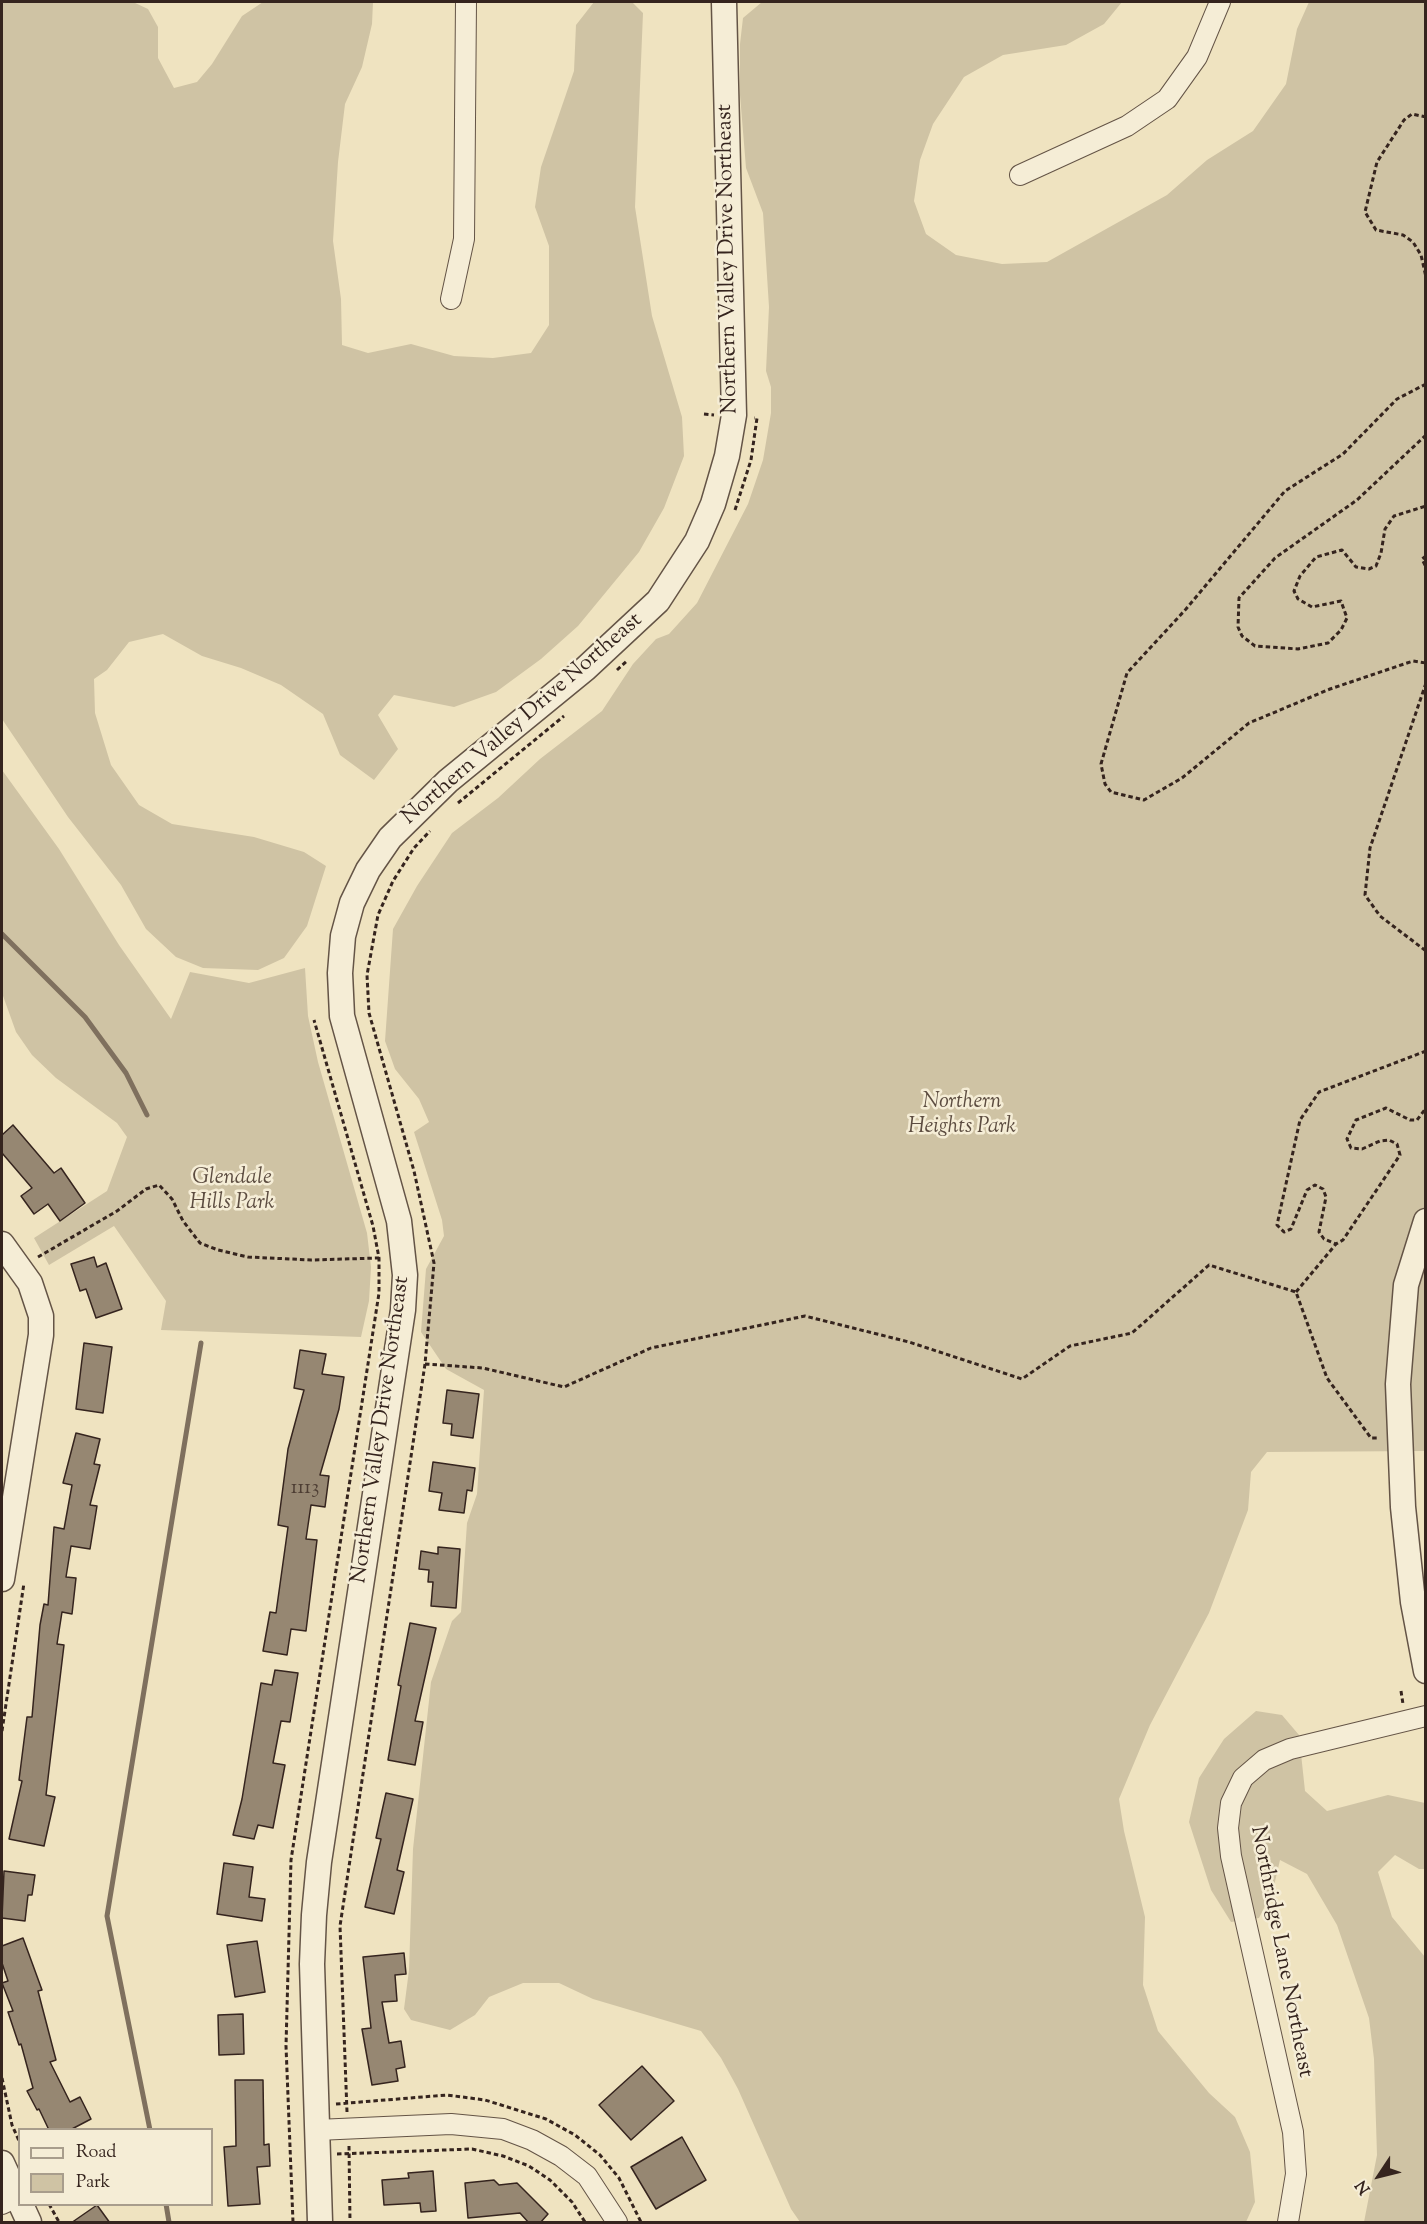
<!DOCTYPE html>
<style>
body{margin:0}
#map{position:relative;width:1427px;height:2224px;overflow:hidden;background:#efe3c0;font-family:"Sorts Mill Goudy",serif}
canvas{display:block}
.frame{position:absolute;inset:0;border:3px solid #35241e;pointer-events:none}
.legend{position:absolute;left:18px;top:2128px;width:195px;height:78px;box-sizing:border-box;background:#f5edd6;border:2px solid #a89d8c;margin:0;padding:8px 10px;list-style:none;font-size:18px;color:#35241e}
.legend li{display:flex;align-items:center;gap:12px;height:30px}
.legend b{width:30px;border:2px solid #a89d8c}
.north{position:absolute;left:1349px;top:2146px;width:60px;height:60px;-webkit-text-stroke:4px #f5edd6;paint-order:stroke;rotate:235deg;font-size:16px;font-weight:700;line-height:24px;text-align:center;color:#35241e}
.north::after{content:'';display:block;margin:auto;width:21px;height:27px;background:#35241e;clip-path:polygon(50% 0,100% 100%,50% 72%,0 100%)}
</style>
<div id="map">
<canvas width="1427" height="2224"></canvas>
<div class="frame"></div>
<ul class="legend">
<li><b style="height:8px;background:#f5edd6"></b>Road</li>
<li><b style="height:16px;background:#cfc3a4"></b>Park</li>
</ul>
<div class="north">N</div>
</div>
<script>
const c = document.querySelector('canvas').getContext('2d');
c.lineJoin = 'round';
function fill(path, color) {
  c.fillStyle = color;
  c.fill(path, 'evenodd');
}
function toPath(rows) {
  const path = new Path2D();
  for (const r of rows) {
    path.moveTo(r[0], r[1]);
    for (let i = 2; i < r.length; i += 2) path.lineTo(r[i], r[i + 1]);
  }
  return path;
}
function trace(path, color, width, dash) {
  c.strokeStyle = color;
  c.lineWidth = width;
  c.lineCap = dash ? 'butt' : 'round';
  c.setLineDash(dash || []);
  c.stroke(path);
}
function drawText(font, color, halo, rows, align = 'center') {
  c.font = font + ' "Sorts Mill Goudy",serif';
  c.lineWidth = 5;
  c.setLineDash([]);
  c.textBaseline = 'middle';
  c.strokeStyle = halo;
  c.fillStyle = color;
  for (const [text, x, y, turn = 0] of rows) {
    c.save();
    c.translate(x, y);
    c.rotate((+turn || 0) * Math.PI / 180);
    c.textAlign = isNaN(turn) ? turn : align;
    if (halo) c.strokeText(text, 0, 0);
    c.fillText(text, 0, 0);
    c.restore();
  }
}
const green = toPath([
 [2,2,133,2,148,9,158,27,158,58,174,88,197,82,212,64,242,16,263,2,373,2,372,24,362,67,345,104,338,162,333,241,341,299,342,345,368,353,411,344,454,356,493,358,531,353,549,325,549,246,535,207,541,167,574,71,576,25,594,2,632,2,643,13,635,207,652,316,682,417,684,456,664,508,639,552,578,626,541,659,496,692,454,707,394,695,378,715,398,749,374,780,340,755,323,714,281,685,241,668,202,656,163,634,129,642,107,670,94,679,95,713,111,765,139,805,172,824,254,837,304,852,326,866,307,926,284,958,258,970,203,968,176,957,146,929,121,885,68,817,2,719],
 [762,2,1122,2,1104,24,1066,45,1003,55,964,77,933,124,920,160,914,201,926,234,956,255,1002,264,1047,262,1167,195,1207,160,1253,131,1286,84,1297,29,1309,2,1425,2,1425,1451,1267,1452,1251,1472,1248,1510,1209,1613,1150,1725,1119,1799,1124,1831,1145,1917,1143,1985,1158,2031,1209,2093,1235,2117,1250,2152,1255,2202,1246,2222,800,2222,791,2209,738,2089,721,2058,701,2031,593,1999,559,1983,523,1983,489,1997,475,2015,450,2030,411,2020,404,2009,409,1970,413,1849,431,1682,452,1621,461,1612,467,1523,477,1494,484,1390,446,1369,421,1332,426,1269,444,1236,442,1220,414,1132,429,1122,419,1099,395,1069,385,1041,393,929,417,886,452,833,498,798,540,759,602,711,633,664,656,639,669,634,697,603,748,504,763,460,771,413,771,387,766,371,769,307,763,213,746,168,740,95,740,44,743,18],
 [2,770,59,849,119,945,171,1019,190,972,249,983,305,968,308,1016,318,1062,367,1233,371,1267,369,1301,361,1337,161,1330,166,1301,114,1226,49,1265,34,1238,107,1191,127,1137,117,1123,56,1078,32,1055,16,1032,2,993],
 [1256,1711,1282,1715,1299,1735,1305,1791,1327,1811,1388,1795,1425,1803,1425,1869,1419,1869,1395,1855,1378,1872,1392,1917,1425,1957,1425,2222,1364,2222,1377,2155,1374,2059,1369,2018,1337,1925,1307,1874,1280,1860,1273,1890,1259,1918,1231,1922,1211,1890,1189,1822,1199,1778,1224,1739]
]);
const stream = toPath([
 [2,934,85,1017,126,1073,147,1115],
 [150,2130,107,1916,201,1343],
 [166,2204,169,2222]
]);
const building = toPath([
 [13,1125,54,1173,61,1168,85,1203,60,1221,48,1204,34,1214,21,1196,32,1188,2,1153,2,1135,13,1125],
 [94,1257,97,1267,106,1263,122,1309,96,1318,86,1289,80,1291,71,1264,94,1257],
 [84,1343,112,1347,103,1413,76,1409,84,1343],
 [300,1350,326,1354,322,1374,344,1377,339,1409,320,1475,329,1476,325,1507,311,1505,306,1539,317,1540,306,1631,291,1629,287,1655,263,1651,270,1612,276,1613,288,1527,278,1525,288,1449,304,1390,294,1388,300,1350],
 [447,1390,479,1394,473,1438,451,1435,452,1424,443,1423,447,1390],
 [76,1433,100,1439,94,1464,100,1465,90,1505,97,1506,90,1549,71,1546,66,1577,76,1578,72,1614,62,1612,57,1644,64,1645,46,1795,55,1797,44,1846,9,1839,22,1781,19,1780,27,1717,32,1717,40,1625,44,1604,48,1605,54,1527,64,1529,72,1485,63,1483,76,1433],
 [433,1462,475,1468,472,1491,467,1490,464,1513,439,1510,442,1493,429,1491,433,1462],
 [438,1547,460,1549,456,1608,431,1606,433,1582,428,1582,429,1570,419,1569,421,1551,438,1554,438,1547],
 [410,1623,436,1628,415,1721,423,1722,415,1765,388,1760,401,1686,398,1685,410,1623],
 [275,1670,298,1673,290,1722,281,1721,273,1763,285,1765,273,1828,258,1825,254,1839,233,1835,242,1799,261,1683,272,1685,275,1670],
 [386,1793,413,1799,397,1870,404,1872,394,1914,365,1907,381,1839,376,1838,386,1793],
 [224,1863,253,1867,249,1897,265,1899,262,1921,217,1914,224,1863],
 [4,1871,35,1875,32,1895,28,1895,25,1921,2,1918,4,1871],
 [23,1938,42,1990,38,1991,56,2060,50,2062,70,2102,80,2097,91,2119,70,2130,49,2130,39,2109,37,2110,27,2091,33,2088,21,2044,19,2045,8,2012,13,2011,2,1983,8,1981,2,1963,2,1946,23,1938],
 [257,1941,265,1992,235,1997,227,1945,257,1941],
 [404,1953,406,1974,395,1975,397,2001,382,2002,389,2043,401,2041,405,2067,396,2069,398,2081,372,2085,362,2029,371,2028,363,1957,404,1953],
 [243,2014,244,2054,219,2055,218,2015,243,2014],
 [642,2066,674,2101,631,2140,599,2105,642,2066],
 [235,2080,263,2080,264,2145,269,2144,270,2166,257,2167,260,2204,228,2206,224,2147,236,2146,235,2080],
 [682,2137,706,2180,656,2209,631,2167,682,2137],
 [433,2171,436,2211,421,2212,420,2203,384,2205,382,2180,409,2178,408,2173,433,2171],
 [494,2180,499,2185,517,2183,548,2214,540,2223,529,2223,520,2213,468,2218,465,2183,494,2180],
 [97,2205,110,2223,71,2223,97,2205]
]);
const path = toPath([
 [1426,117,1412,114,1404,120,1377,162,1365,212,1376,230,1403,235,1413,242,1421,255,1426,277],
 [1426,384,1397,399,1343,454,1285,491,1186,609,1127,673,1101,764,1105,784,1111,792,1144,800,1182,778,1249,723,1330,689,1413,661,1426,663],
 [704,414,714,415],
 [1426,435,1357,500,1275,558,1239,598,1238,627,1242,636,1255,646,1298,649,1328,643,1341,630,1347,618,1341,601,1312,607,1298,599,1294,591,1300,576,1316,557,1342,550,1356,567,1369,569,1376,566,1381,553,1385,529,1394,516,1426,506],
 [735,510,751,460,757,418,754,418],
 [1426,556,1422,559,1426,567],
 [617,670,627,661],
 [1426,683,1370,848,1365,895,1380,916,1426,951],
 [458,803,564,716],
 [1426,1051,1319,1092,1300,1120,1277,1225,1284,1232,1291,1229,1307,1190,1315,1185,1323,1189,1326,1197,1319,1232,1324,1239,1336,1244,1343,1240,1400,1155,1397,1144,1389,1140,1380,1141,1362,1149,1351,1148,1347,1139,1356,1120,1386,1108,1410,1120,1417,1120,1426,1108],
 [38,1257,117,1211,146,1189,159,1185,172,1199,183,1221,200,1243,218,1250,248,1257,311,1260,379,1258],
 [1296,1292,1336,1244],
 [425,1364,483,1368,564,1387,651,1348,805,1316,909,1342,1022,1379,1070,1346,1132,1333,1209,1265,1296,1292,1327,1378,1371,1438,1379,1438],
 [1401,1691,1403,1704],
 [2,1731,24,1583],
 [2,2078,12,2125,20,2143],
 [336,2104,447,2095,485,2100,546,2119,575,2135,600,2155,619,2178,641,2222],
 [347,2112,340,1926,425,1364,434,1263,414,1171,369,1013,367,975,378,915,393,881,414,848,430,831],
 [349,2146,350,2222],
 [337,2154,472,2149,503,2156,529,2166,550,2180,572,2202,585,2222],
 [49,2204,59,2222],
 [293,2222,286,2046,291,1860,379,1293,379,1258,373,1226,314,1020]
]);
const minor = toPath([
 [1020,175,1127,126,1167,99,1197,57,1220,2],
 [451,299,464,239,466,2],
 [317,2130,451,2124,503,2129,532,2140,561,2156,587,2176,617,2222],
 [2,2204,15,2198],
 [1288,2222,1296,2174,1293,2132,1231,1856,1228,1828,1231,1803,1243,1778,1264,1760,1290,1749,1426,1716]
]);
const tertiary = toPath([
 [1426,1221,1406,1285,1398,1384,1403,1507,1413,1602,1426,1671],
 [2,1244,30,1283,41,1316,41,1335,2,1579],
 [2,2163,29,2222],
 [320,2222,312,1964,314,1915,319,1862,403,1310,405,1275,399,1221,342,1016,340,973,343,936,352,903,368,870,390,838,448,781,585,669,658,601,697,541,713,504,727,456,734,415,724,2]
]);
const numberNames = [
 ["1113",305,1490]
];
const streetNames = [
 ["Northern Valley Drive Northeast",729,259,-91],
 ["Northern Valley Drive Northeast",523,720,-41],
 ["Northern Valley Drive Northeast",382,1430,-82],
 ["Northridge Lane Northeast",1280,1952,79]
];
const parkNames = [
 ["Northern",962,1103],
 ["Heights Park",962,1128],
 ["Glendale",232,1179],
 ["Hills Park",232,1204]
];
fill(green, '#cfc3a4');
trace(stream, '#7f705e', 5);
fill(building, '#968772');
trace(building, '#35241e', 1.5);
trace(minor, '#645446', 22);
trace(tertiary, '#645446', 27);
trace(path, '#35241e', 3, [4.5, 3]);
trace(minor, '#f5edd6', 20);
trace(tertiary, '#f5edd6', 24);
drawText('20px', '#4d3d33', null, numberNames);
drawText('22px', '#35241e', '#f5edd6', streetNames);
drawText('italic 22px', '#5c4c40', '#f5edd6', parkNames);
</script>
